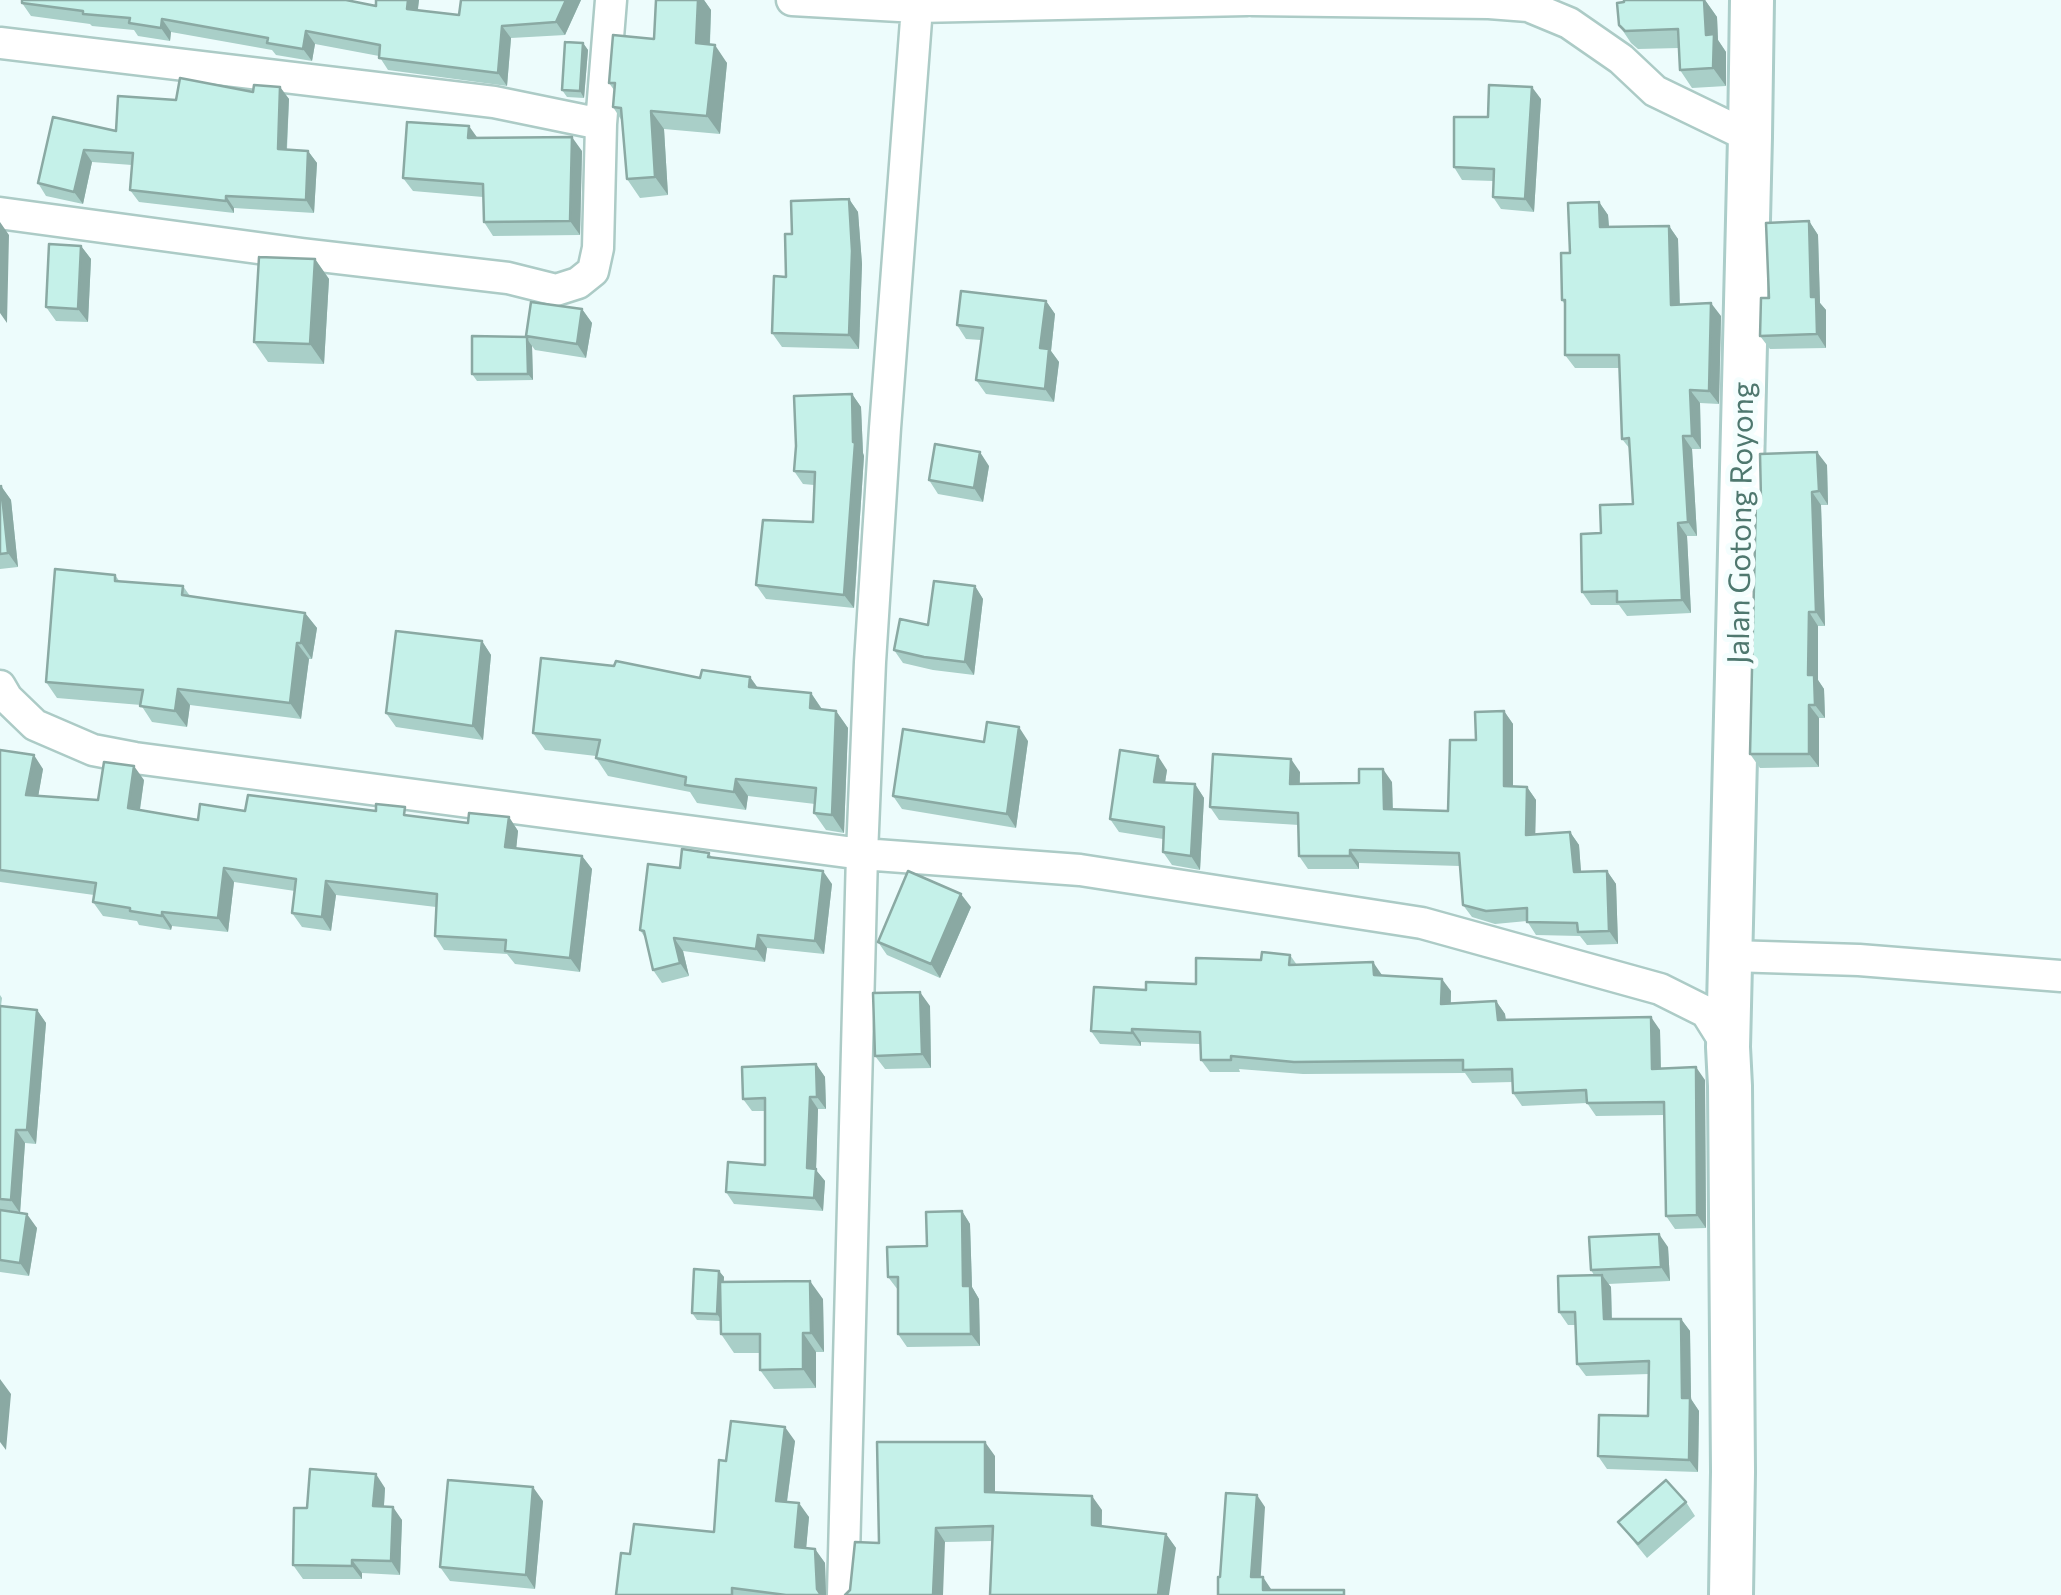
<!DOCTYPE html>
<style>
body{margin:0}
canvas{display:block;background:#edfcfc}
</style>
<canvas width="2061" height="1595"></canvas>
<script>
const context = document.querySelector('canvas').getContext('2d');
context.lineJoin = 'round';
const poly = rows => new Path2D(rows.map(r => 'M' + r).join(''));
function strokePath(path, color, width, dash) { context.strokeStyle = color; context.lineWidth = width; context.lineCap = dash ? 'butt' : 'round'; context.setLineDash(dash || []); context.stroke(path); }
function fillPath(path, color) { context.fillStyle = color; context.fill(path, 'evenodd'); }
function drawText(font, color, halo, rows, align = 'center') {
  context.font = font + ' Commissioner,sans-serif'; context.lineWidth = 10; context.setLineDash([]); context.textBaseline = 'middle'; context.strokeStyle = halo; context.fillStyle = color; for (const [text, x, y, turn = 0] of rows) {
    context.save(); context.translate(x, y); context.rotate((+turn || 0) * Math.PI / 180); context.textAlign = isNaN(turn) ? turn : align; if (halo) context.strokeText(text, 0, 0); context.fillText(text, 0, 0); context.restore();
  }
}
const street = poly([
 [792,0,917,7,1247,0],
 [1252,0,1489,3,1528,6,1569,23,1621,59,1655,91,1750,137],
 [0,43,494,102,601,124],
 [0,213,302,254,508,278,556,290,578,283,593,271,598,248,601,124,611,0],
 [0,686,7,698,35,725,93,750,135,758,862,854,1080,870,1422,923,1660,989,1706,1012,1728,1047],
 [1731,956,1859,960,2061,976],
 [843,1595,862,854,870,662,885,428,917,7]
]);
const secondary = poly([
 [1731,1595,1733,1472,1730,1086,1728,1047,1750,137,1752,0]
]);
strokePath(street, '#accbc6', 35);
strokePath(secondary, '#abcdc9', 48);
strokePath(street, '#fff', 30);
strokePath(secondary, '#fff', 42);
fillPath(poly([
 [376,0,419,0,418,10,459,15,461,0,581,0,565,35,511,38,507,86,388,70,379,56,315,44,312,61,276,55,272,50,171,32,170,41,138,36,134,30,92,26,90,24,31,16,22,3,376,6],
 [656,0,704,0,711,10,710,45,727,63,720,134,664,129,668,195,640,198,627,179,622,121,613,107,614,90,609,83,654,39],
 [1705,0,1717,17,1718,40,1726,52,1726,86,1692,88,1680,70,1679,48,1638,49,1631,43,1619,25],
 [583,43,588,50,584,98,567,97,562,90],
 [280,87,289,99,287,150,308,151,317,163,314,213,234,208,234,213,139,202,130,190,132,165,92,162,83,204,46,196,38,183,53,117,116,131,176,100,253,92],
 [1541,99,1534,212,1501,209,1493,197,1494,181,1462,180,1454,167,1488,117],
 [477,138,582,151,580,235,493,236,484,222,483,197,413,191,403,178],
 [849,199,858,212,862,264,859,349,782,347,772,333,786,277,792,234],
 [1599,202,1608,215,1609,227,1669,226,1678,239,1680,304,1721,316,1719,404,1700,403,1701,449,1692,449,1697,536,1687,536,1691,613,1627,616,1619,605,1591,605,1582,592,1601,533,1633,504,1630,449,1622,439,1620,368,1575,368,1565,355,1565,305,1562,300,1570,253],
 [1809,221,1818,235,1820,303,1826,310,1826,348,1770,349,1760,336,1769,298],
 [81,246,91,259,88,322,56,321,46,307],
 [315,259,329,279,324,364,268,362,254,342],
 [1046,301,1055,314,1051,351,1059,362,1054,402,986,394,976,380,981,340,966,339,957,325],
 [582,309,592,323,586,358,535,350,532,346,533,380,477,381,472,374,526,337],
 [852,394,861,407,863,453,864,456,854,608,766,599,756,585,813,522,814,485,803,484,794,471],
 [1827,465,1828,505,1821,505,1825,626,1818,626,1818,680,1824,689,1825,718,1819,718,1819,767,1760,768,1750,754,1761,499],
 [989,466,983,502,938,494,929,480],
 [1,486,11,500,18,567,0,569,0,487],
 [115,575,120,582,183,586,190,596,305,613,317,628,312,659,309,659,301,719,190,705,187,727,152,722,141,705,57,698,46,682],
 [975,586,983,599,974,675,933,670,903,663,894,650],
 [482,641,491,655,483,740,396,727,386,713],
 [614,666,700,678,750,677,758,688,811,693,822,709,836,711,848,728,844,833,826,830,814,813,815,804,748,796,746,810,697,803,690,792,608,776,596,758,596,756,545,750,533,733],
 [1504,711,1513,724,1513,786,1527,787,1536,800,1535,834,1570,832,1579,845,1581,872,1607,871,1616,884,1618,944,1587,945,1580,936,1536,935,1527,921,1495,924,1472,917,1463,905,1460,866,1359,863,1359,869,1308,869,1299,856,1299,825,1219,820,1210,807,1300,772,1300,784,1392,782,1393,809,1448,811,1476,740],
 [1028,741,1016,828,902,809,893,796,984,742],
 [0,750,43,769,38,796,98,800,144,780,140,810,198,820,245,811,411,816,468,823,509,817,518,831,516,848,582,856,592,869,580,972,515,964,507,954,444,950,435,936,436,907,336,895,331,931,302,927,292,913,295,891,234,882,228,932,172,926,171,930,139,925,137,921,103,916,93,902,94,895,0,882],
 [1167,770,1165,783,1195,784,1204,798,1200,870,1172,865,1163,852,1163,839,1119,832,1110,819],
 [709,853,712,858,832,884,824,954,767,948,765,962,683,951,689,976,662,983,653,970,646,939,640,930,680,868],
 [971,907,940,978,887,955,878,942],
 [1290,955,1297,965,1382,976,1451,991,1451,1004,1496,1001,1505,1014,1506,1020,1660,1030,1661,1068,1705,1080,1706,1228,1675,1229,1666,1216,1664,1115,1596,1116,1587,1103,1522,1106,1513,1093,1513,1082,1472,1083,1465,1073,1303,1074,1239,1069,1240,1072,1210,1072,1201,1060,1200,1044,1141,1042,1141,1046,1100,1044,1091,1031,1146,990,1196,984,1261,960],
 [0,995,2,998,1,1006,37,1010,46,1023,36,1144,25,1143,20,1213,37,1228,29,1276,0,1272],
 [930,1006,931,1068,885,1069,875,1056],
 [816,1064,825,1077,826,1109,818,1109,816,1170,825,1181,823,1211,734,1204,726,1192,765,1165,765,1111,752,1111,743,1099],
 [962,1211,970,1224,972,1287,979,1299,980,1346,907,1347,898,1334,898,1290,888,1277,927,1246],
 [1668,1247,1670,1281,1608,1284,1611,1287,1612,1319,1681,1319,1690,1331,1691,1399,1699,1411,1698,1472,1607,1469,1598,1456,1648,1416,1649,1374,1586,1376,1577,1364,1575,1325,1568,1325,1559,1312,1594,1275,1591,1270],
 [719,1271,724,1277,723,1282,823,1299,824,1352,816,1352,816,1388,774,1389,760,1370,760,1353,734,1353,721,1334,720,1321,697,1320,692,1313],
 [795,1441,787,1502,809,1517,806,1548,815,1549,825,1563,826,1595,616,1595,630,1554,714,1532,726,1461],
 [995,1456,995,1492,1102,1510,1102,1526,1166,1534,1176,1548,992,1541,945,1542,850,1590,879,1543],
 [385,1488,384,1506,402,1520,400,1575,362,1573,362,1579,303,1579,293,1565,307,1508],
 [543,1501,535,1589,450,1581,440,1567],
 [1686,1502,1695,1516,1647,1558,1618,1522]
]), '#a9cfc8');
fillPath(poly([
 [408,0,419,0,416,22,407,9],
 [566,0,581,0,565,35,556,22],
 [698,0,704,0,711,10,709,62,696,43],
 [1705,0,1717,17,1718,40,1726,52,1726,86,1713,68,1706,35],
 [162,19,171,32,170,41,161,28],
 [502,26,511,38,507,86,498,73],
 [306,31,315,44,312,61,303,49],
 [583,43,588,50,584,98,580,91],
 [715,45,727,63,720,134,707,116],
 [280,87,289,99,286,161,278,149],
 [1532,87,1541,99,1534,212,1525,199],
 [651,111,664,129,668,195,655,177],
 [469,126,479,140,468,138],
 [572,137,582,151,580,235,570,221],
 [84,150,92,162,83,204,74,192],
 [308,151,317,163,314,213,306,200],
 [226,196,234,208,234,213,226,201],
 [849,199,858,212,862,264,859,349,849,335],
 [1599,202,1608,215,1610,240,1600,227],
 [1809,221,1818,235,1820,303,1826,310,1826,348,1817,334,1811,297],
 [0,222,9,235,7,323,0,313],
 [1669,226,1678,239,1680,318,1671,305],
 [81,246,91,259,88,322,78,309],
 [315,259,329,279,324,364,310,344],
 [1046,301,1055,314,1051,351,1059,362,1054,402,1045,389,1040,348],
 [1711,303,1721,316,1719,404,1709,391],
 [582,309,592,323,586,358,577,344],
 [527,339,532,346,533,380,528,374],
 [1690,390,1700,403,1701,449,1692,436],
 [852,394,861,407,863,453,864,456,854,608,844,595,853,442],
 [1683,436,1692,449,1697,536,1688,522],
 [980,452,989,466,983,502,974,488],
 [1817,452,1827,465,1828,505,1819,491],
 [1,486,11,500,18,567,8,553],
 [1812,492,1821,505,1825,626,1816,612],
 [1678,523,1687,536,1691,613,1682,600],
 [975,586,983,599,974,675,965,662],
 [1809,612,1818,626,1818,680,1824,689,1825,718,1815,705,1808,675],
 [305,613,317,628,312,659,301,643],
 [482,641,491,655,483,740,473,726],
 [297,643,309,659,301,719,290,703],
 [750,677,762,694,749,687],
 [178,689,190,705,187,727,175,711],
 [811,693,823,711,810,708],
 [1809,705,1819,718,1819,767,1809,754],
 [836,711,848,728,844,833,832,815],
 [1504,711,1513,724,1513,799,1504,786],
 [1019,727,1028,741,1016,828,1007,814],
 [34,755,43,769,36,809,26,795],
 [1158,756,1167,770,1163,795,1154,782],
 [1291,759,1300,772,1299,797,1290,784],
 [134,766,144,780,138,822,128,808],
 [1383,769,1392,782,1393,822,1384,809],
 [736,779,748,796,746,810,734,792],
 [1195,784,1204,798,1200,870,1191,856],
 [1527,787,1536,800,1535,848,1526,835],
 [509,817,518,831,515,861,505,847],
 [1570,832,1579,845,1582,885,1574,872],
 [1350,850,1359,863,1359,869,1350,856],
 [582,856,592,869,580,972,570,958],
 [224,868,234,882,228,932,218,918],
 [823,871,832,884,824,954,815,941],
 [1607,871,1616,884,1618,944,1609,931],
 [326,881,336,895,331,931,322,917],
 [961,894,971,907,940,978,931,964],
 [162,912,172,926,171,930,162,916],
 [758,935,767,948,765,962,756,949],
 [674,938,683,951,689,976,680,963],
 [1373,962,1382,975,1374,975],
 [1442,979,1451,991,1450,1017,1441,1004],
 [920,992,930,1006,931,1068,922,1054],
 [1496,1001,1505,1014,1507,1033,1498,1020],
 [37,1010,46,1023,36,1144,27,1130],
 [1651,1017,1660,1030,1661,1081,1652,1069],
 [1132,1029,1141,1042,1141,1046,1132,1033],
 [816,1064,825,1077,826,1109,817,1097],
 [1696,1067,1705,1080,1706,1228,1697,1215],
 [810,1097,818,1109,816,1170,825,1181,823,1211,814,1198,807,1168],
 [16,1130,25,1143,20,1213,11,1200],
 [962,1211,970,1224,972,1287,979,1299,980,1346,971,1334,963,1286],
 [27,1214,37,1228,29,1276,20,1263],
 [1659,1234,1668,1247,1670,1281,1661,1267],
 [719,1271,724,1277,722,1321,717,1314],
 [1602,1275,1611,1287,1612,1332,1604,1319],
 [810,1281,823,1299,824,1352,811,1333],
 [1681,1319,1690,1331,1691,1399,1699,1411,1698,1472,1689,1460,1682,1398],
 [803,1333,816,1352,816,1388,803,1369],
 [0,1379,11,1394,6,1450,0,1442],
 [785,1427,795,1441,785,1515,776,1501],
 [985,1442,995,1456,995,1506,985,1492],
 [376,1474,385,1488,383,1520,373,1506],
 [533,1487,543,1501,535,1589,526,1575],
 [1257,1495,1265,1507,1260,1589,1251,1577],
 [1092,1496,1102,1510,1101,1539,1092,1525],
 [799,1503,809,1517,805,1561,795,1547],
 [393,1507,402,1520,400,1575,391,1561],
 [936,1528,945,1542,943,1595,933,1595],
 [1166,1534,1176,1548,1169,1595,1158,1595],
 [815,1549,825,1563,826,1595,821,1595,817,1589],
 [352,1560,362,1573,362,1579,352,1566],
 [1263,1577,1271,1589,1271,1595,1263,1590]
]), '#8aa9a3');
const building = poly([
 [22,0,346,0,376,6,376,0,408,0,407,9,459,15,461,0,566,0,556,22,502,26,498,73,379,58,380,45,306,31,303,49,267,43,268,38,162,19,161,28,129,23,130,18,83,14,83,11,22,3,22,0],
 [656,0,698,0,696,43,715,45,707,116,651,111,655,177,627,179,621,108,613,107,615,83,609,83,613,35,654,39,656,0],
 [1624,0,1704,0,1706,35,1714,34,1713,68,1680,70,1678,29,1625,31,1619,25,1617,3,1624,2,1624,0],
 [565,42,583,43,580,91,562,90,565,42],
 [180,78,253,92,254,85,280,87,278,149,308,151,306,200,226,196,226,201,130,190,133,153,84,150,74,192,38,183,53,117,116,131,118,96,176,100,180,78],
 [1489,85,1532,87,1525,199,1493,197,1494,169,1454,167,1454,117,1488,117,1489,85],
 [407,122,469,126,468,138,572,137,570,221,484,222,483,184,403,178,407,122],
 [849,199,852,251,849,335,772,333,774,276,786,277,785,234,792,234,791,201,849,199],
 [1599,202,1600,227,1669,226,1671,305,1711,303,1709,391,1690,390,1692,436,1683,436,1688,522,1678,523,1682,600,1617,602,1617,591,1582,592,1581,534,1601,533,1600,505,1633,504,1629,438,1622,439,1619,355,1565,355,1565,300,1562,300,1561,253,1570,253,1568,203,1599,202],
 [1809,221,1811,297,1816,297,1817,334,1760,336,1761,298,1769,298,1766,223,1809,221],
 [49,244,81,246,78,309,46,307,49,244],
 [259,257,315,259,310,344,254,342,259,257],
 [961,291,1046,301,1040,348,1049,349,1045,389,976,380,983,328,957,325,961,291],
 [531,302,582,309,577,344,526,336,531,302],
 [472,336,527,337,528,374,472,374,472,336],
 [852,394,853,442,855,443,844,595,756,585,763,520,813,522,815,472,794,471,796,446,794,396,852,394],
 [935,444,980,452,974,488,929,480,935,444],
 [1817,452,1819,491,1812,492,1816,612,1809,612,1808,675,1814,675,1815,705,1809,705,1809,754,1750,754,1756,500,1761,499,1760,454,1817,452],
 [1,486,8,553,0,554,0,487,1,486],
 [55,569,115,575,115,581,183,586,182,595,305,613,301,643,297,643,290,703,178,689,175,711,140,706,143,690,46,682,55,569],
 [934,581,975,586,965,662,924,657,894,650,900,619,928,625,934,581],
 [396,631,482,641,473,726,386,713,396,631],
 [541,658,614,666,616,661,700,678,702,670,750,677,749,687,811,693,810,708,836,711,832,815,814,813,816,788,736,779,734,792,685,785,686,777,596,758,600,740,533,733,541,658],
 [1504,711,1504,786,1527,787,1526,835,1570,832,1574,872,1607,871,1609,931,1578,932,1577,923,1527,922,1527,908,1486,911,1463,905,1459,853,1350,850,1350,856,1299,856,1298,813,1210,807,1213,754,1291,759,1290,784,1359,783,1359,769,1383,769,1384,809,1448,811,1450,740,1476,740,1475,712,1504,711],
 [987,722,1019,727,1007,814,893,796,903,729,984,742,987,722],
 [0,750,34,755,26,795,98,800,104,762,134,766,128,808,198,820,200,804,245,811,248,795,376,811,376,804,405,807,404,815,468,823,469,813,509,817,505,847,582,856,570,958,505,951,506,940,435,936,437,894,326,881,322,917,292,913,296,879,224,868,218,918,162,912,162,916,130,911,130,908,93,902,96,883,0,870,0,750],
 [1120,750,1158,756,1154,782,1195,784,1191,856,1163,852,1164,827,1110,819,1120,750],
 [682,849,709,853,708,857,823,871,815,941,758,935,756,949,674,938,680,963,653,970,644,931,640,930,648,864,680,868,682,849],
 [908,871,961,894,931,964,878,942,908,871],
 [1262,952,1290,955,1289,965,1373,962,1374,975,1442,979,1441,1004,1496,1001,1498,1020,1651,1017,1652,1069,1696,1067,1697,1215,1666,1216,1664,1102,1587,1103,1586,1090,1513,1093,1512,1069,1463,1070,1463,1060,1294,1062,1231,1056,1231,1060,1201,1060,1200,1032,1132,1029,1132,1033,1091,1031,1094,987,1146,990,1146,982,1196,984,1196,958,1261,960,1262,952],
 [920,992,922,1054,875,1056,873,993,920,992],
 [0,1006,37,1010,27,1130,16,1130,11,1200,0,1199,0,1006],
 [816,1064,817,1097,810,1097,807,1168,816,1169,814,1198,726,1192,728,1162,765,1165,765,1098,743,1099,742,1067,816,1064],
 [0,1210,27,1214,20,1263,0,1260,0,1210],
 [962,1211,963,1286,970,1286,971,1334,898,1334,898,1277,888,1277,887,1247,927,1246,926,1212,962,1211],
 [1659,1234,1661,1267,1591,1270,1589,1237,1659,1234],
 [694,1269,719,1271,717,1314,692,1313,694,1269],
 [1602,1275,1604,1319,1681,1319,1682,1398,1690,1398,1689,1460,1598,1456,1599,1415,1648,1416,1649,1361,1577,1364,1575,1312,1559,1312,1558,1276,1602,1275],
 [810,1281,811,1333,803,1333,803,1369,760,1370,760,1334,721,1334,720,1282,810,1281],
 [731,1421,785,1427,776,1501,799,1503,795,1547,815,1549,817,1589,821,1595,786,1595,732,1588,732,1595,616,1595,621,1553,630,1554,634,1524,714,1532,719,1460,726,1461,731,1421],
 [877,1442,985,1442,985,1492,1092,1496,1092,1525,1166,1534,1158,1595,990,1595,993,1526,936,1528,933,1595,845,1595,850,1590,855,1542,879,1543,877,1442],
 [310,1469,376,1474,373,1506,393,1507,391,1561,352,1560,352,1566,293,1565,294,1508,307,1508,310,1469],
 [448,1480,533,1487,526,1575,440,1567,448,1480],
 [1666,1480,1686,1502,1638,1544,1618,1522,1666,1480],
 [1226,1493,1257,1495,1251,1577,1263,1577,1263,1590,1344,1590,1344,1595,1218,1595,1218,1577,1220,1577,1226,1493]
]);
fillPath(building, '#c5f1e9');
strokePath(building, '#8aa9a3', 2.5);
drawText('30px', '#4f786f', '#f4fefe', [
 ["Jalan Gotong Royong",1741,523,-89]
]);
</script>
